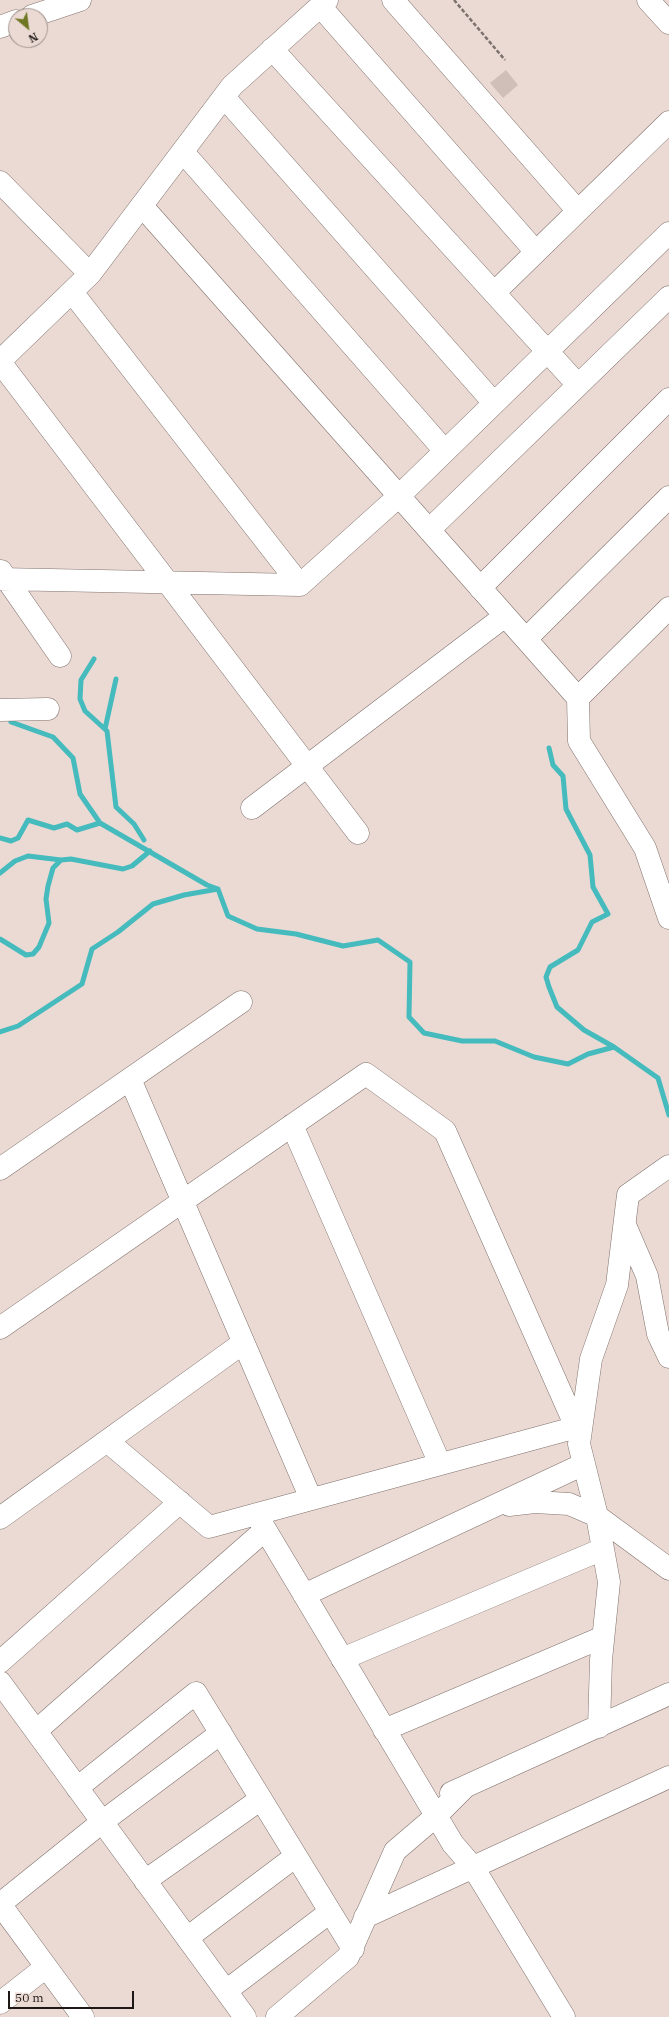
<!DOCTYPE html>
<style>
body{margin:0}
#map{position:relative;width:669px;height:2017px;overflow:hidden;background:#ebdad4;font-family:"IBM Plex Serif",serif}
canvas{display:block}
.north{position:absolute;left:8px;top:8px;width:40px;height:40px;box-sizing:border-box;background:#ebdad4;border:1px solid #998c88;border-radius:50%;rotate:151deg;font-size:11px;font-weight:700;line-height:16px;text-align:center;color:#1d1715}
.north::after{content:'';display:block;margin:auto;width:14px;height:18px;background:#6e7721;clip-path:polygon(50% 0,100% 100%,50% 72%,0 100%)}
.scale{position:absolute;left:8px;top:1991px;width:126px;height:18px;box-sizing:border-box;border:2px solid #1d1715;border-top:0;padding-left:5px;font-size:12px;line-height:14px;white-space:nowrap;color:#1d1715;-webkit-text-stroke:3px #ebdad4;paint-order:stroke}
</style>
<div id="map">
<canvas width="669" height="2017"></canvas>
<div class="north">N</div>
<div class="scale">50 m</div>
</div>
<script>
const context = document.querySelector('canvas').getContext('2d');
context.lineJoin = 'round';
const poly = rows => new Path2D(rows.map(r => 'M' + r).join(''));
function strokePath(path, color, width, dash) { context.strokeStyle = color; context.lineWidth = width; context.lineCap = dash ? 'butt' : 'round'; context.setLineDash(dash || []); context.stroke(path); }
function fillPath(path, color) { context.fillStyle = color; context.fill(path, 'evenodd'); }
strokePath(poly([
 [94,659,81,680,80,699,85,711,107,731,116,807,134,824,144,840],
 [11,722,53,737,73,758,80,794,100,823],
 [105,729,116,679],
 [549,748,553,765,563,776,566,809,590,855,593,887,608,914,592,922,578,950,550,967,546,977,549,987,557,1007,584,1030,614,1047,658,1078,669,1115],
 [0,838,11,841,18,838,28,820,54,828,67,824,77,830,100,823,207,885,218,889,228,916,257,929,296,934,343,946,378,940,410,962,409,1017,424,1033,462,1041,495,1041,534,1057,568,1064,588,1054,614,1047],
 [0,873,15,861,28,856,61,860],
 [0,939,26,955,33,954,39,947,49,923,46,899,48,886,53,868,61,860,71,859,123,869,132,866,150,851],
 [0,1032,18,1026,82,984,92,949,118,932,153,904,184,895,218,889]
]), '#45bbbd', 5);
fillPath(poly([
 [506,70,518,85,503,98,490,83]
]), '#d0bfb9');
const minor = poly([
 [393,0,578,211],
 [648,0,669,23],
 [320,6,536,252],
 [32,16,80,0],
 [0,27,16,21],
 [272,49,578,385],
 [224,97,494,403],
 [183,152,445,451],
 [0,182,90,274],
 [142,206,578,698,579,741,645,848,669,918],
 [72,292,300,585],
 [494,293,669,122],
 [0,361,90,274,232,86,327,0],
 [0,362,358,833],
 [429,530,669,297],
 [1,571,60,656],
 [0,579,300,585,399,496,669,233],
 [480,588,669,399],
 [526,639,669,497],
 [578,698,669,608],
 [0,710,48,709],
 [252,808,505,616],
 [130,1079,311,1499],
 [292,1125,440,1464],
 [0,1169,241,1002],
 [625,1225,647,1276,658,1334,669,1357],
 [0,1328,366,1074,445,1131,576,1427],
 [107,1441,209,1527,581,1426],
 [509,1505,535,1502,569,1504,597,1516,669,1569],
 [256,1514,453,1844,473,1867,564,2017],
 [0,1518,243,1343],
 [304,1595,584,1464],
 [342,1659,603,1549],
 [0,1662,180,1502],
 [0,1682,245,2017],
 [599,1727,601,1660,609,1582,597,1516,579,1444,591,1359,617,1285,628,1195,669,1166],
 [384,1730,603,1637],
 [36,1731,265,1530],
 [77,1788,196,1693,353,1949],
 [451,1793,669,1694],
 [145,1881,261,1799],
 [0,1904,102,1822,221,1733],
 [0,1904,83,2017],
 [365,1917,669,1777],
 [187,1938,296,1856],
 [226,1991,330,1912],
 [0,2003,46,1967],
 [277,2017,348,1957,395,1851,436,1816,465,1787]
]);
strokePath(minor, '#81726d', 23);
strokePath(poly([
 [454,0,505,60]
]), '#7d726e', 2.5, [4, 2]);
strokePath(minor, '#fff', 22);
</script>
